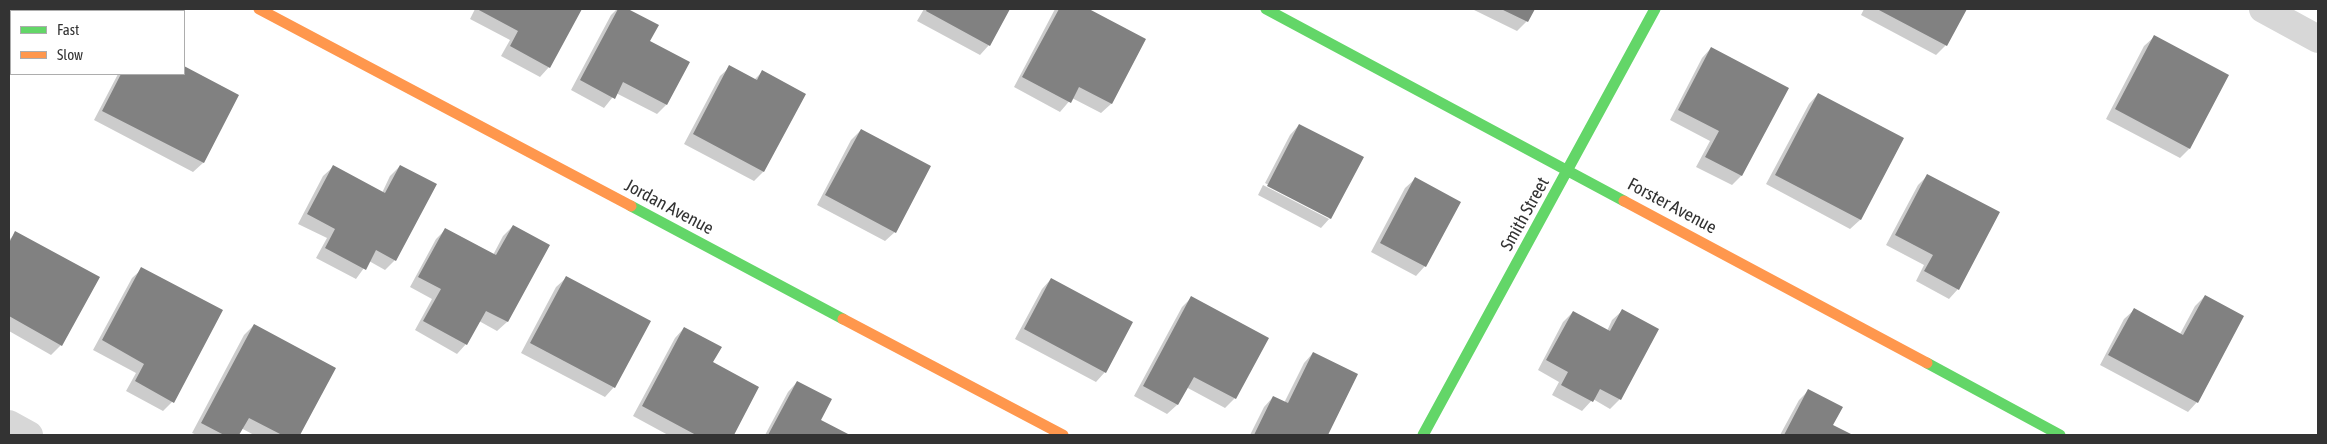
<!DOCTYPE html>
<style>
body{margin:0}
#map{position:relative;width:2327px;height:444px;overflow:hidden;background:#fff;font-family:"Asap Condensed",sans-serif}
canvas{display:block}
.frame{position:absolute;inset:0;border:10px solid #333;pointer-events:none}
.legend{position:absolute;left:10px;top:10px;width:175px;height:65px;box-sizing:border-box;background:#fff;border:1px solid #adadad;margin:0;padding:6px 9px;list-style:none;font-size:15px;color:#333}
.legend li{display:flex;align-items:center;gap:10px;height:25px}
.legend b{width:25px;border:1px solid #adadad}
</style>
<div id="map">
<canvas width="2327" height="444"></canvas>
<div class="frame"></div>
<ul class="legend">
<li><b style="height:6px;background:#63d668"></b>Fast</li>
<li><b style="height:6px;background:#ff974d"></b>Slow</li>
</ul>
</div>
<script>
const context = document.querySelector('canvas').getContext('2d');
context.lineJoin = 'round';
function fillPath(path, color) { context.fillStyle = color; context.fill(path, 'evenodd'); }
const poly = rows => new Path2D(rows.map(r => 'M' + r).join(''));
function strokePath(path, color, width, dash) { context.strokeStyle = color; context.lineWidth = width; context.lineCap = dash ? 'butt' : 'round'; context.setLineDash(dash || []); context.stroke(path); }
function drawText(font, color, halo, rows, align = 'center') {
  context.font = font + ' "Asap Condensed",sans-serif'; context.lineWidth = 5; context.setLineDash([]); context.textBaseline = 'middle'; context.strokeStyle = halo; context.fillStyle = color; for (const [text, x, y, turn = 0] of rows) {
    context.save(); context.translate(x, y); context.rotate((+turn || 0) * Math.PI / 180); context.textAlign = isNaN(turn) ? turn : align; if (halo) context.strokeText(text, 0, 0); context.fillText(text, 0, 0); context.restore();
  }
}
fillPath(poly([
 [475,9,580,9,549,67,540,77,501,56,510,40,470,19],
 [617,9,626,9,657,25,648,41,666,105,657,114,616,93,604,108,571,90,611,15],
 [924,9,1008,9,989,45,980,55,917,21],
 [1055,9,1086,9,1145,40,1111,104,1101,113,1072,98,1060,112,1014,87],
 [1472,9,1533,9,1527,21,1517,31],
 [1864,9,1965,9,1946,45,1936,55,1861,15],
 [2154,37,2189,149,2180,158,2106,119,2144,46],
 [1711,48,1787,89,1741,176,1732,185,1696,167,1710,141,1670,120,1702,58],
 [184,67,237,95,203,163,193,172,94,120,118,74,184,74],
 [730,67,754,80,762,72,804,94,763,172,754,181,684,144,720,76],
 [1818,94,1903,139,1860,220,1850,229,1766,184,1809,104],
 [1299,125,1330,218,1321,228,1258,195,1263,185,1329,219,1329,216,1265,183,1290,135],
 [861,130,895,232,885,241,817,205,851,140],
 [400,166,395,260,385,270,369,261,356,279,316,258,327,238,298,224,323,176,333,167,382,193,390,176],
 [1928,175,1958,289,1949,299,1916,281,1924,265,1886,245,1918,185],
 [1415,179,1425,266,1416,276,1371,252,1405,188],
 [513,226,548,246,507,322,497,331,479,321,466,344,457,354,415,330,432,299,410,287,436,239,446,229,493,255,503,236],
 [16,233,61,345,51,355,9,331,9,240],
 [142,269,172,402,163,411,126,391,136,373,93,350,132,278],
 [566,278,614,387,605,397,521,353,556,287],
 [1051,279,1105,372,1096,382,1015,339,1042,289],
 [2205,296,2197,402,2188,412,2100,365,2124,319,2134,310,2180,334,2195,306],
 [1192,297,1235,398,1225,408,1186,387,1177,405,1167,414,1134,396,1182,307],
 [1622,311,1620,399,1610,409,1593,399,1582,411,1552,395,1559,382,1538,370,1563,322,1573,312,1607,331,1612,320],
 [254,325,335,368,299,435,254,435,241,428,238,435,197,435,192,433,244,335],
 [684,328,712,363,758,387,732,435,668,435,633,416,675,338],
 [1313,353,1357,375,1327,435,1250,435,1264,407,1273,397,1284,403,1304,363],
 [797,382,819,420,848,435,765,435,788,392],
 [1808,391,1832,425,1850,435,1780,435,1799,400]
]), '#0003');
fillPath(poly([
 [477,9,582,9,550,68,510,46,518,31],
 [618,9,628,9,659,25,650,41,690,62,667,105,623,82,615,99,580,80],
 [927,9,1010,9,990,46,926,11],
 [1059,9,1089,9,1146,39,1112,104,1079,87,1071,103,1022,77],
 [1501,9,1535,9,1528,22],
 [1877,9,1967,9,1947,46],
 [2154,35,2229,75,2190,149,2115,109],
 [1711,47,1789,88,1742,176,1705,157,1719,131,1678,110],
 [729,65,757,80,762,70,806,94,764,172,693,134],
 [184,66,239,95,204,163,102,111,121,74,184,74],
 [1818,93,1904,138,1861,220,1775,175],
 [1299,124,1364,157,1331,219,1267,186],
 [861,129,931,166,896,233,825,195],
 [333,165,385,193,400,165,437,184,396,261,376,250,366,270,325,248,335,229,307,214],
 [1927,174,2000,212,1959,290,1924,271,1933,255,1895,235],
 [1415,177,1461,202,1426,267,1380,243],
 [513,225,550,245,508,322,486,311,467,345,423,321,441,289,418,277,445,228,496,255],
 [15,231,100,277,62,346,9,316,9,243],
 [141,267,223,310,174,403,135,381,144,364,102,340],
 [566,276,651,321,615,388,530,343],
 [1051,278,1133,322,1106,373,1024,329],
 [2205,295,2244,316,2198,403,2108,355,2134,308,2183,335],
 [1191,296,1269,338,1236,399,1194,377,1178,405,1143,386],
 [1622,309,1659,329,1621,400,1600,389,1593,402,1561,385,1568,372,1546,360,1573,311,1610,331],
 [254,324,336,368,300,435,282,435,249,418,239,435,224,435,201,423],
 [684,327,722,347,713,362,759,387,734,435,696,435,642,406],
 [1313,352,1358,374,1328,435,1254,435,1273,396,1288,403],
 [797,381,832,399,821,420,850,435,768,435],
 [1808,389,1843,407,1833,425,1853,435,1784,435]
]), '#818181');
strokePath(poly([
 [2263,9,2318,39],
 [9,424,29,435]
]), '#d7d7d7', 28);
strokePath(poly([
 [1266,9,1624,201],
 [631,206,843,319],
 [1927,363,2060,435],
 [1423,435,1655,9]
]), '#63d668', 11);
strokePath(poly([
 [259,9,631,206],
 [1624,201,1927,363],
 [843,319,1063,435]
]), '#ff974d', 11);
drawText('18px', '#333', '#fff', [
 ["Forster Avenue",1672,206,28],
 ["Jordan Avenue",669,207,28],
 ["Smith Street",1525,214,-61]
]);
</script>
